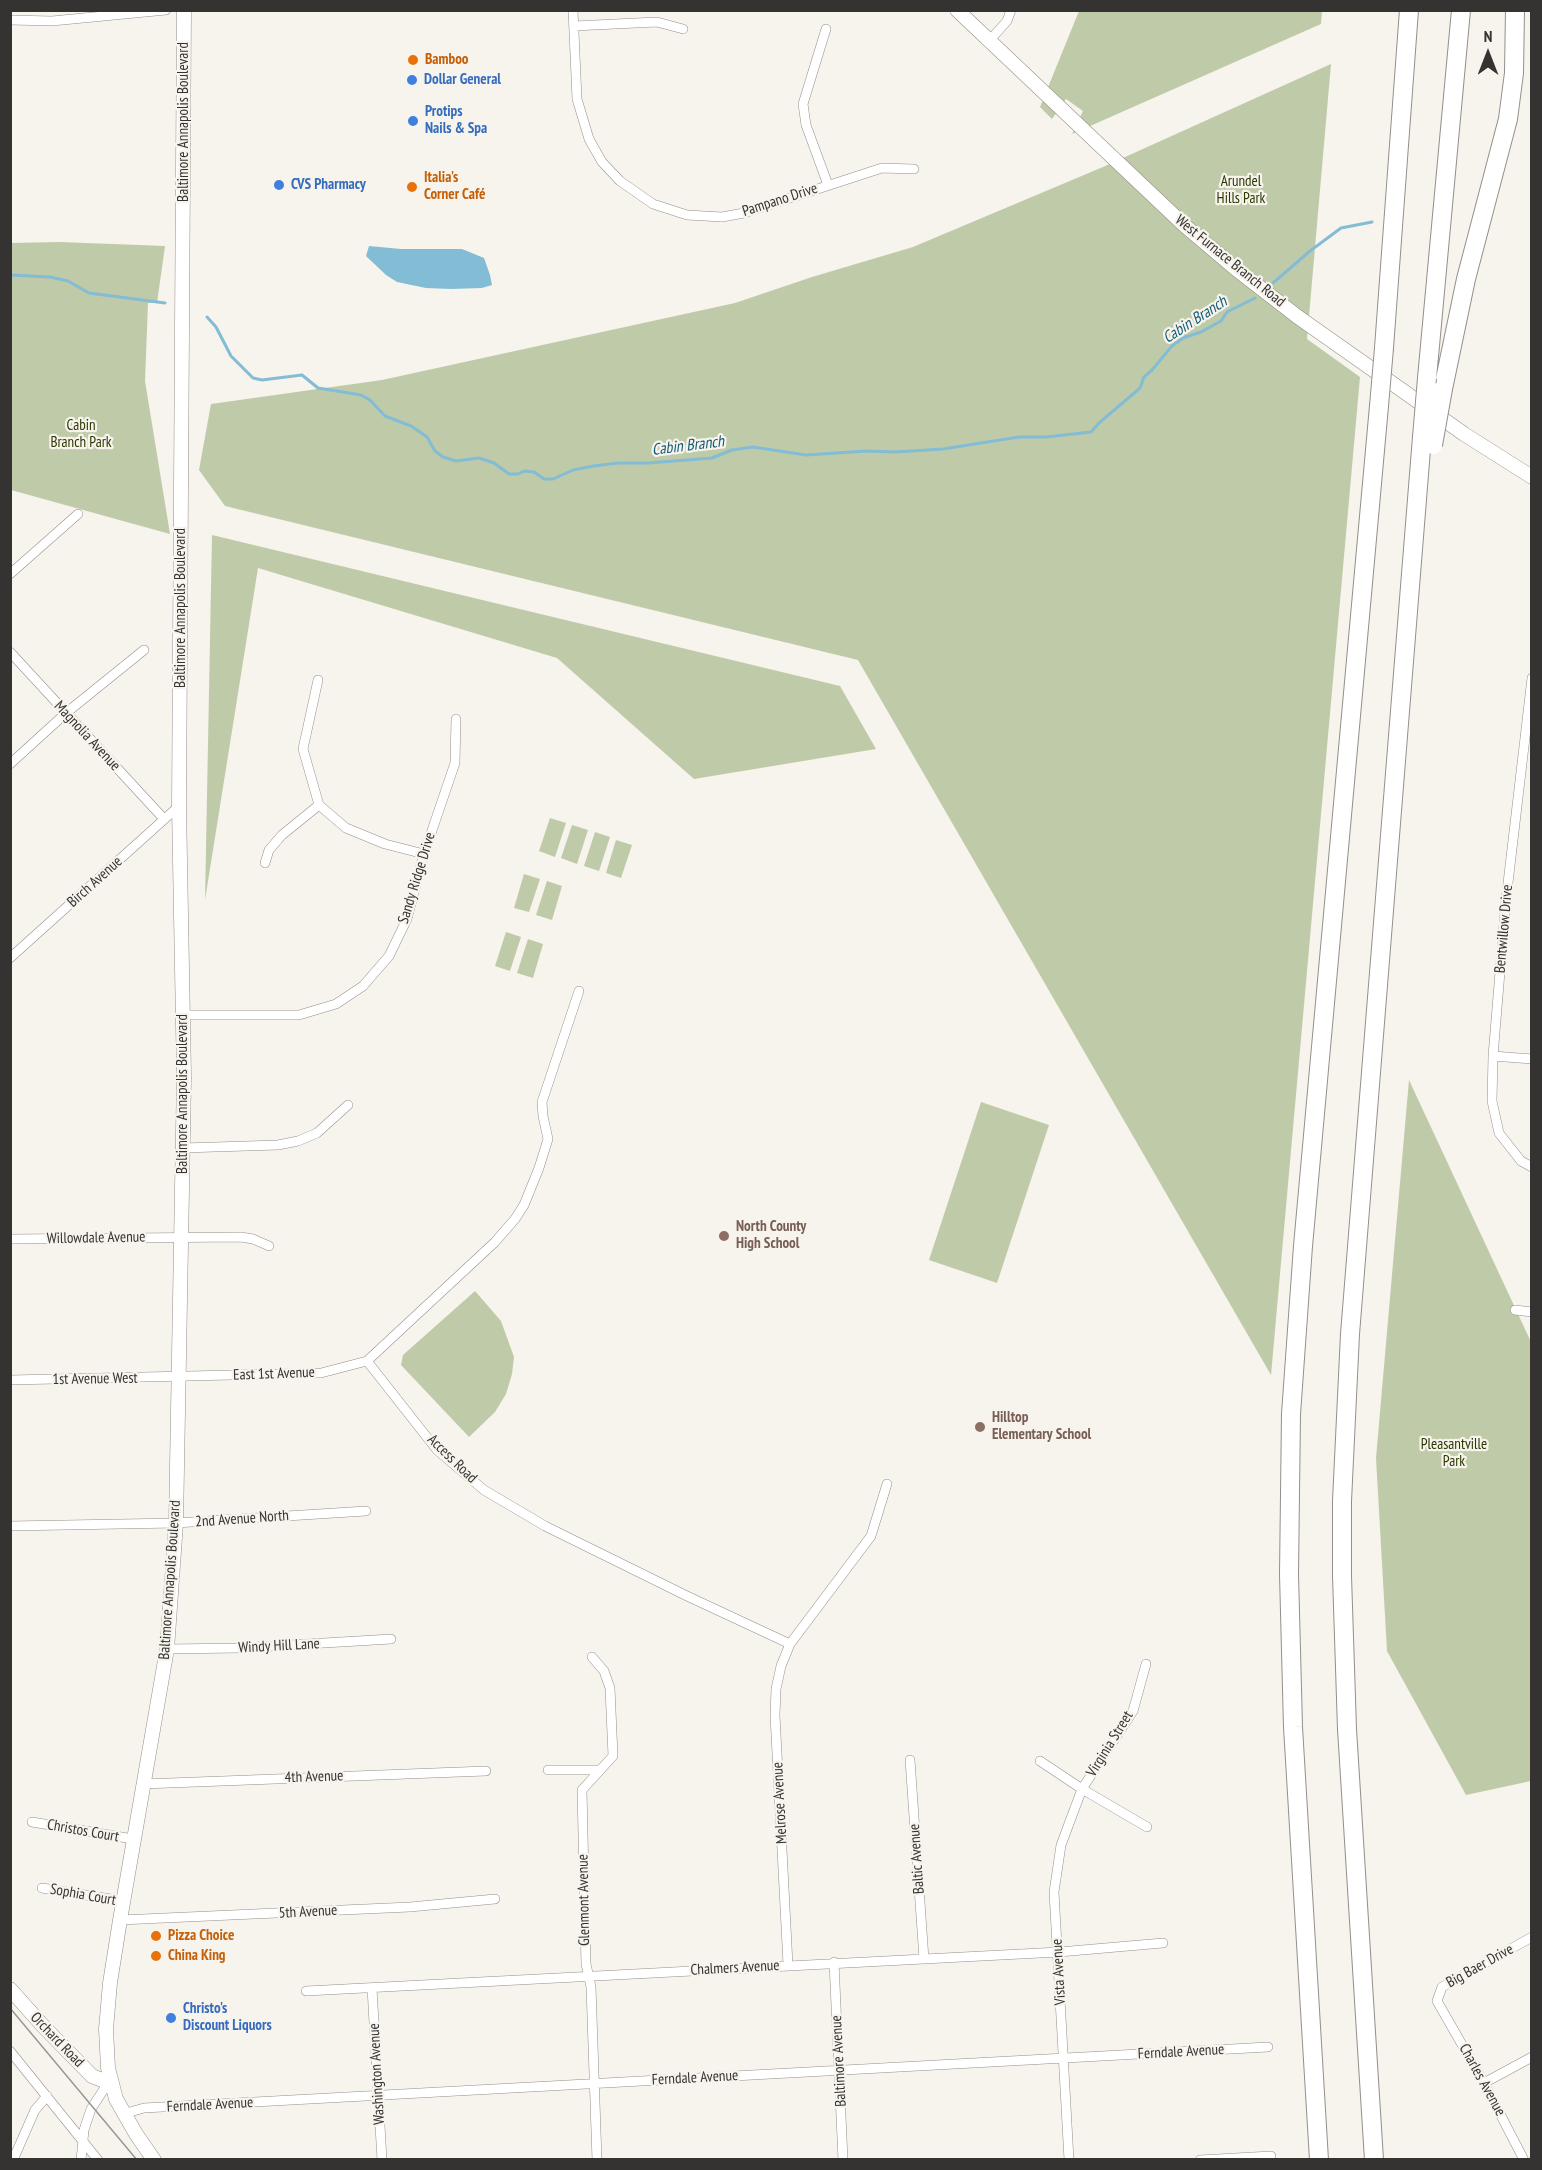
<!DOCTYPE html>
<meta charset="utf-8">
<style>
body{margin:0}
#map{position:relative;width:1542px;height:2170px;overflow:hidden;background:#f7f3ed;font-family:"PT Sans Narrow",sans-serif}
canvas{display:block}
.frame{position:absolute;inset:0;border:12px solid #353331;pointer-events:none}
.north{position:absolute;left:1458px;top:24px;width:60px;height:60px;-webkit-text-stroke:4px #f7f3ed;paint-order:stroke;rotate:0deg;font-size:16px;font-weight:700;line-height:24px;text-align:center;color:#353331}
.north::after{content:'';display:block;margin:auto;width:21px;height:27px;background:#353331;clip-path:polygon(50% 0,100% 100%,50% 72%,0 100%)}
</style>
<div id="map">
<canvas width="1542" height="2170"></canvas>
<div class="frame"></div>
<div class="north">N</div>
</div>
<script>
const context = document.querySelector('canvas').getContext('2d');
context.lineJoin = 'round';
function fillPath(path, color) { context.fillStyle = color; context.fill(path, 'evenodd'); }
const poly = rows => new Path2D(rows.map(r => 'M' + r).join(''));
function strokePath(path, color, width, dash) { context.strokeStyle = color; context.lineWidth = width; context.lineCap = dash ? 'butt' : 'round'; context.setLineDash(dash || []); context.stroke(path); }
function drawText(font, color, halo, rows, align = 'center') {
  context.font = font + ' "PT Sans Narrow",sans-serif'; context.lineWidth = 4.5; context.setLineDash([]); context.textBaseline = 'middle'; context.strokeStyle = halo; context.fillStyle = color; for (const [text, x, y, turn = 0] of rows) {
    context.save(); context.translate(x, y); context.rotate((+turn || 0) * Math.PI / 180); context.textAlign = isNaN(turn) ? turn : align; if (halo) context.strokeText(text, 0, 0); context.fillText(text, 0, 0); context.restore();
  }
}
fillPath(poly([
 [1079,11,1322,11,1321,24,1072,134,1083,111,1066,99,1052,119,1040,107],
 [1331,64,1307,339,1360,377,1271,1375,858,660,225,506,199,470,211,404,382,380,735,303,812,277,913,247,1103,167],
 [59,242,165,246,157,303,148,303,145,381,170,534,11,490,11,243],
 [212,535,840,686,876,749,694,779,557,658,258,568,205,900],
 [550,818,566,823,555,857,539,851],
 [572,825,588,830,577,864,561,858],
 [595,832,610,837,599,871,584,866],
 [616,840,632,845,621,878,606,873],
 [524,874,540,879,529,912,514,908],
 [547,881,562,886,552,920,536,915],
 [506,932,521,937,510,971,495,966],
 [528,939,543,944,533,978,517,973],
 [1409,1080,1531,1342,1531,1781,1466,1795,1387,1651,1376,1458],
 [981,1102,1049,1125,997,1283,929,1260],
 [475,1291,501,1321,514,1357,512,1374,506,1394,495,1412,469,1437,401,1365,403,1355]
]), '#bfcba8');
fillPath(poly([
 [369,246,401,249,462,249,484,258,490,275,492,285,482,288,451,289,426,288,397,282,386,275,366,256]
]), '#83bcd5');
strokePath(poly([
 [10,275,50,277,68,281,89,293,165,303],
 [1273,283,1310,251,1341,228,1372,222],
 [207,317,216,327,231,356,253,378,262,380,302,375,318,388,361,395,370,400,385,416,411,426,427,437,435,451,443,457,456,461,479,458,494,463,509,474,518,474,524,471,534,472,544,479,553,479,573,470,593,466,619,463,648,463,712,458,732,450,753,447,806,455,867,451,895,452,943,449,1019,437,1046,437,1091,432,1099,423,1140,388,1144,377,1152,370,1172,346,1183,338,1201,332,1221,321,1227,312,1255,298]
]), '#83bcd5', 3);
const street = poly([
 [573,10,577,99,589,139,602,162,620,181,653,204,687,215,722,217,744,213,882,168,914,169],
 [10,20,52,21,166,10],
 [574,26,657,22,683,29],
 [826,29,803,104,806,125,828,185],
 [990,40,1007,21,1011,10],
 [10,574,78,514],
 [10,652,164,819],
 [1532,678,1506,900,1493,1056,1492,1101,1499,1133,1521,1161,1532,1167],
 [318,680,303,749,319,805,346,828,385,844,424,854],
 [10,764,66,713,144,650],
 [265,863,269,850,282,835,319,805],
 [10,958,179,806],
 [579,991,542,1102,543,1116,548,1139,539,1168,524,1205,515,1219,495,1242,367,1361,437,1450,484,1490,545,1526,687,1596,790,1644,871,1536,887,1484],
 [184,1015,299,1015,336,1004,363,986,389,956,407,919,424,854,455,763,456,719],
 [1493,1056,1532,1059],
 [183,1148,278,1145,298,1141,317,1133,348,1105],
 [10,1239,241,1237,253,1239,269,1246],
 [1515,1310,1532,1312],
 [10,1380,321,1373,367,1361],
 [10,1526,176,1523,366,1511],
 [167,1649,240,1648,391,1639],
 [592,1657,604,1671,610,1688,613,1756,582,1790,586,1964,591,1987,597,2160],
 [910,1760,924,1959],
 [1040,1761,1082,1789,1147,1827],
 [548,1770,600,1770],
 [143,1784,486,1771],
 [32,1822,133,1839],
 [42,1888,123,1901],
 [120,1920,410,1907,495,1899],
 [834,1962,843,2160],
 [788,1965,775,1715,776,1689,781,1666,790,1644],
 [372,1988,382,2160],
 [306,1991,1059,1952,1163,1943],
 [10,2051,98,2160],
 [1484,2083,1532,2057],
 [123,2114,144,2108,1268,2047],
 [13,2160,35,2110,47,2096],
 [81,2160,84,2130,91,2109,110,2080],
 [1069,2160,1054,1892,1061,1845,1082,1789,1133,1711,1146,1664],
 [1200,2160,1271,2156],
 [1524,2160,1484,2083,1437,2001,1442,1987,1532,1937]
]);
const secondary = poly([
 [957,10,1184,225,1236,269,1298,317,1362,362,1464,434,1532,477],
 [10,1989,44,2027,92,2076,102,2080,110,2080],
 [154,2160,136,2134,116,2099,108,2068,106,2029,110,1983,120,1920,167,1649,176,1523,184,1077,179,806,184,10]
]);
const highway = poly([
 [1384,348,1409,10],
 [1427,378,1461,10],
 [1443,389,1466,279,1508,119,1514,73,1515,10],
 [1319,2160,1293,1727,1289,1574,1291,1414,1303,1246,1379,406],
 [1374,2160,1347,1729,1342,1576,1342,1501,1350,1334,1422,437]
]);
strokePath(street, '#948f8a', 10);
strokePath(secondary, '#948f8a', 15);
strokePath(highway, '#948f8a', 20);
strokePath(street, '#fff', 9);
strokePath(secondary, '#fff', 14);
strokePath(highway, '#fff', 18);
strokePath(poly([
 [10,2008,137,2160]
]), '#9a9793', 1.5);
const highwayBridge = poly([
 [1379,406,1384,348],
 [1422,437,1427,378],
 [1433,445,1443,389]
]);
strokePath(highwayBridge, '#948f8a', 20, []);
strokePath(highwayBridge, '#fff', 18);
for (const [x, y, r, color] of [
 [413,60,6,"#e8710a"],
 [412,80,6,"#3f7fe0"],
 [413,121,6,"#3f7fe0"],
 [279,185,6,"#3f7fe0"],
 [412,187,6,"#e8710a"],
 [724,1236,6,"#8d6e63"],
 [980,1427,6,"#8d6e63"],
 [156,1936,6,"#e8710a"],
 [156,1956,6,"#e8710a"],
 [171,2018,6,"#3f7fe0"]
]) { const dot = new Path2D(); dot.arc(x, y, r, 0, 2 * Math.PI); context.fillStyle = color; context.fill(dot); strokePath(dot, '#f7f3ed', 2); }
drawText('bold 15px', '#c56008', '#f7f3ed', [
 ["Bamboo",425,60],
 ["Italia's",424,178],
 ["Corner Café",424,195],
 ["Pizza Choice",168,1936],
 ["China King",168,1956]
], 'left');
drawText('bold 15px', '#366cbe', '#f7f3ed', [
 ["Dollar General",424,80],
 ["Protips",425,112],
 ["Nails & Spa",425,129],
 ["CVS Pharmacy",291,185],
 ["Christo's",183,2009],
 ["Discount Liquors",183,2026]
], 'left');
drawText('15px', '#353331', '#f7f3ed', [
 ["Baltimore Annapolis Boulevard",184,122,-90],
 ["Pampano Drive",780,200,-18],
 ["West Furnace Branch Road",1230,261,39],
 ["Baltimore Annapolis Boulevard",181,608,-90],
 ["Magnolia Avenue",87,736,47],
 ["Sandy Ridge Drive",417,878,-73],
 ["Birch Avenue",95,882,-42],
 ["Bentwillow Drive",1504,929,-85],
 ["Baltimore Annapolis Boulevard",183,1094,-90],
 ["Willowdale Avenue",96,1238,-1],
 ["East 1st Avenue",274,1374,-2],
 ["1st Avenue West",95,1379,-1],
 ["Access Road",452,1459,44],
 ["2nd Avenue North",242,1519,-4],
 ["Baltimore Annapolis Boulevard",170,1580,-86],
 ["Windy Hill Lane",279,1646,-3],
 ["Virginia Street",1110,1744,-58],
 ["4th Avenue",314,1777,-2],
 ["Melrose Avenue",780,1803,-93],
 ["Christos Court",83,1831,10],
 ["Baltic Avenue",917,1859,-94],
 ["Sophia Court",83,1895,10],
 ["Glenmont Avenue",584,1900,-91],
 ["5th Avenue",308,1912,-3],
 ["Big Baer Drive",1480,1966,-29],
 ["Chalmers Avenue",735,1968,-3],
 ["Vista Avenue",1059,1972,-93],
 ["Orchard Road",57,2040,46],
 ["Ferndale Avenue",1181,2052,-3],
 ["Baltimore Avenue",839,2061,-93],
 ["Washington Avenue",377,2074,-93],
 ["Ferndale Avenue",695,2078,-3],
 ["Charles Avenue",1482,2080,61],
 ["Ferndale Avenue",210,2105,-3]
]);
drawText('15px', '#2c3900', '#f7f3ed', [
 ["Arundel",1241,182],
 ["Hills Park",1241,199],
 ["Cabin",81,426],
 ["Branch Park",81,443],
 ["Pleasantville",1454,1445],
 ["Park",1454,1462]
]);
drawText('bold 15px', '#785e54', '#f7f3ed', [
 ["North County",736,1227],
 ["High School",736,1244],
 ["Hilltop",992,1418],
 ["Elementary School",992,1435]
], 'left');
drawText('italic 16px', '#115c75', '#f7f3ed', [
 ["Cabin Branch",1195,320,-33],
 ["Cabin Branch",688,446,-7]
]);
</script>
